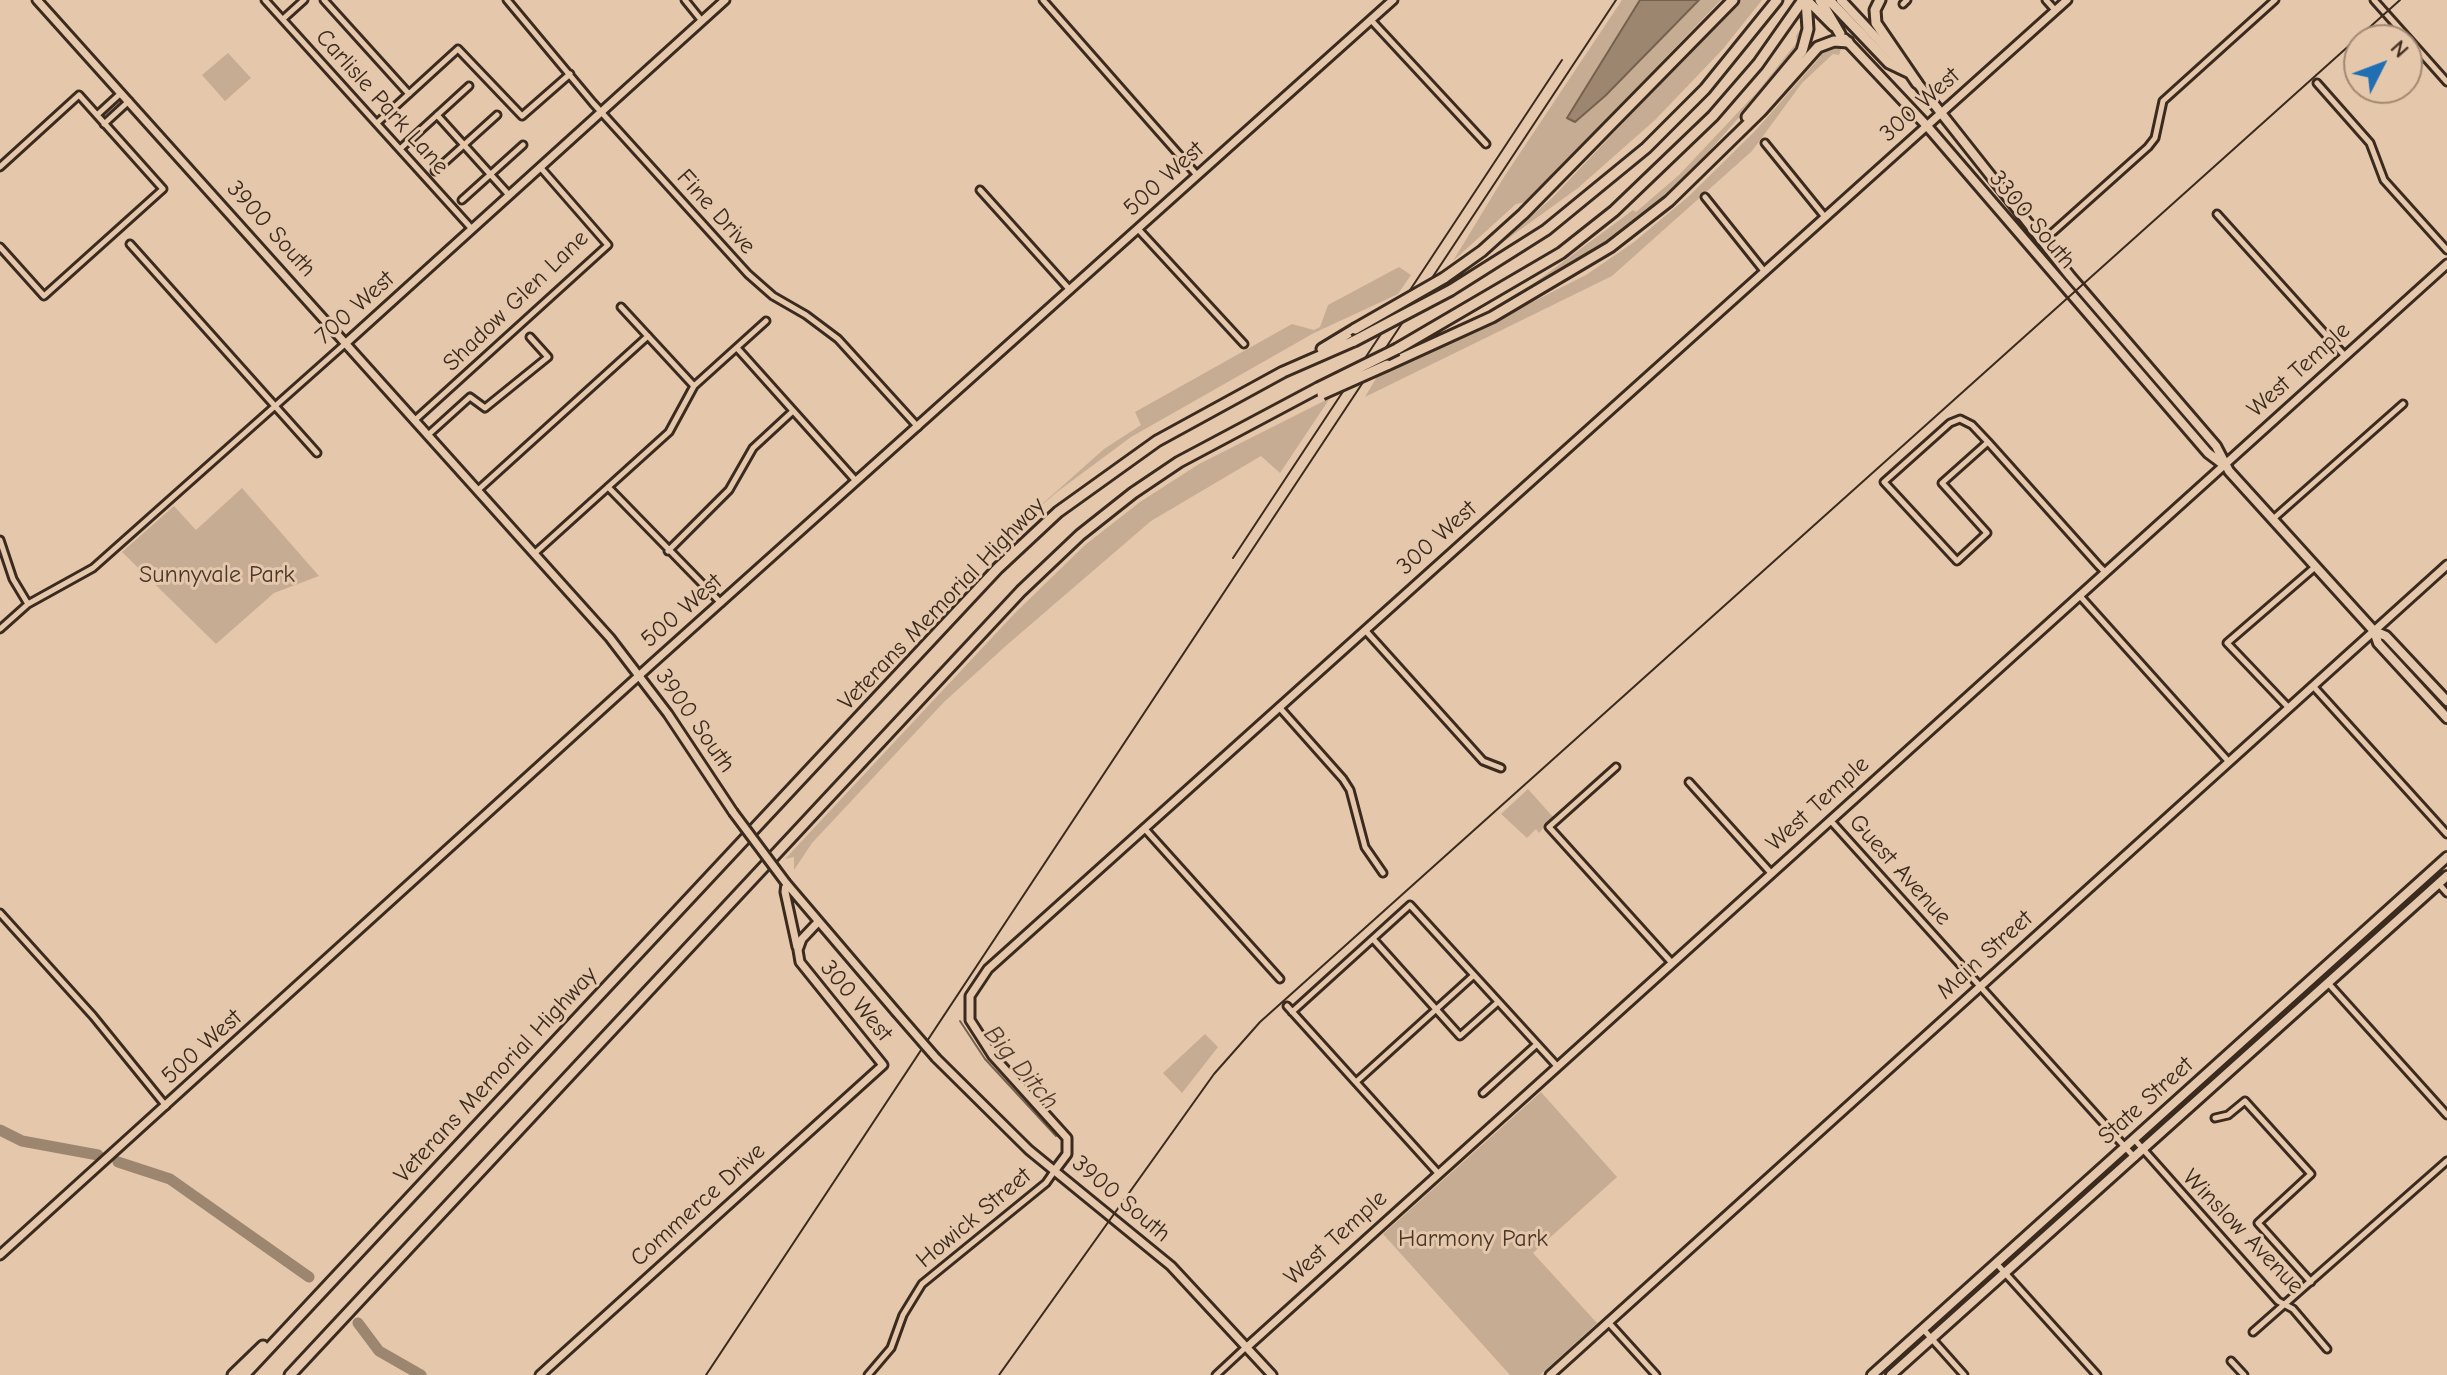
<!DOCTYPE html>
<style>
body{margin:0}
#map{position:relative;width:2447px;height:1375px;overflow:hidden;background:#e5c8ac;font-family:"Comic Neue",sans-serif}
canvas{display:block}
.north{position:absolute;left:2343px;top:24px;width:80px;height:80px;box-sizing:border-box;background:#e5c8ac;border:2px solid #a18973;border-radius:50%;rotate:48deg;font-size:22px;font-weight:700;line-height:32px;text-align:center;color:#3b2a1e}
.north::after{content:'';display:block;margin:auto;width:28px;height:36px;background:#1f6fb2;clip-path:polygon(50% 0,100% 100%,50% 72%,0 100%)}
</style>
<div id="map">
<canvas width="2447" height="1375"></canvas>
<div class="north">N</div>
</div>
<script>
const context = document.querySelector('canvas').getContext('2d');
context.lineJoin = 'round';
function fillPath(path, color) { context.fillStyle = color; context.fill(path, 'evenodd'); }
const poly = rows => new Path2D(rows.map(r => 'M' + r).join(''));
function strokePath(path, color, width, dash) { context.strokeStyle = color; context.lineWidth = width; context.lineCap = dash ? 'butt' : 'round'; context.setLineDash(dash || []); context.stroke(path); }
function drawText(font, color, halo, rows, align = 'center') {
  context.font = font + ' "Comic Neue",sans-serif'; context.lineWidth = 6; context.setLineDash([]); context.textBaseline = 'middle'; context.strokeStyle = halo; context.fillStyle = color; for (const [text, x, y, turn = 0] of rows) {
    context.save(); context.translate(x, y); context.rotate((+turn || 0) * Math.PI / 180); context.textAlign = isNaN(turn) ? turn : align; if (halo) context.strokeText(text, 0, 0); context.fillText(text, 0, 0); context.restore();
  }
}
fillPath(poly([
 [1622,0,1721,0,1526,202,1516,204,1453,261,1504,177],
 [1740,0,1762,0,1723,49,1655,120,1578,188,1495,248,1552,198],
 [1803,25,1795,54,1682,182,1625,230,1535,287,1533,284,1633,210,1636,212,1679,175,1758,91,1797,42,1796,36],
 [1831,48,1841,49,1839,55,1833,54,1802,83,1752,151,1612,276,1365,397,1378,375,1449,344,1586,275,1634,242,1689,196,1756,130,1821,56,1818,54],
 [228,53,251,78,225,101,202,75],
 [1399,267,1411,275,1398,294,1314,333,1131,437,1057,492,996,545,1104,449,1141,425,1135,412,1292,324,1314,330,1320,327,1328,305],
 [1330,398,1280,473,1261,456,1151,521,1008,644,944,702,812,843,794,870,794,857,785,859,1014,614,1085,545,1140,502,1199,464],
 [242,488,319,576,274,593,216,644,122,552,174,506,196,530],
 [1528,789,1553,817,1539,833,1536,829,1527,838,1501,814],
 [1205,1034,1218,1047,1182,1093,1163,1073],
 [1541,1092,1617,1177,1533,1253,1597,1323,1540,1375,1510,1375,1383,1234]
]), '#c6ac92');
const water = poly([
 [1640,0,1699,0,1605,96,1575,122,1567,118,1640,0]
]);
fillPath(water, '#9d8670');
strokePath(water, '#76614f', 2);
strokePath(poly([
 [960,1021,985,1059,1056,1136]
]), '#76614f', 2);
strokePath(poly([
 [0,1130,22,1141,98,1155],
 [118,1162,170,1179,309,1277],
 [358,1323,379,1351,421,1375]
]), '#9d8670', 11);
const street = poly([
 [265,0,472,229],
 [324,0,409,94],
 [507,0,593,103,748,274,773,296,806,315,838,339,918,427],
 [685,0,702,21],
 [1043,0,1197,175],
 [2046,0,2055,10],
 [2374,0,2447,82],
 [1903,4,1907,0],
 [283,19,304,0],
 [1371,20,1486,144],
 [2317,83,2370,143,2384,180,2447,250],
 [97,115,121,93],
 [437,115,509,195],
 [377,123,458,49,522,116,570,74],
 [104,124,129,101],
 [1765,143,1825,217],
 [400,149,469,86],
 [0,167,79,95,163,189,44,296,0,247],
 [435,171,497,115],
 [980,190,1070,290],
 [1705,197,1764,271],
 [462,200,523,145],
 [2217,214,2345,356],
 [1138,229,1244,344],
 [2043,241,2148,147,2155,138,2163,101,2275,0],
 [130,244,317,453],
 [621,307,694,386],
 [737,348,856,481],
 [415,420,608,245,540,167],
 [428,435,470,397,485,408,548,357,530,337],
 [1988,442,1942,483,1987,533,1957,561,1884,482,1950,423,1960,419,1972,425,1988,442,2099,566,2105,572],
 [608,487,721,603],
 [478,490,648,336],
 [2273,519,2403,404],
 [0,540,13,579,28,604],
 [668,551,729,490,753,448,793,411],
 [535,553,669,432,694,386,766,321],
 [2079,595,2229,762],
 [0,629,28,604,93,568,346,343],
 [1365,630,1483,761,1501,768],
 [2313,686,2447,834],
 [1279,707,1343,779,1350,790,1365,847,1383,873],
 [2289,708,2227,643,2315,567],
 [1616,767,1549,827,1672,963],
 [1689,782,1771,873],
 [1830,820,2135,1158],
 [1144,828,1280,979],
 [2439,884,2447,893],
 [0,913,93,1016,166,1106],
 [1373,939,1460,1036,1498,1002],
 [2328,983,2447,1115],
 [1287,1006,1438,1173],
 [1292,1012,1410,905,1557,1066],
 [1356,1082,1474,975],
 [1483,1093,1537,1044],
 [2215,1118,2228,1115,2245,1101,2311,1174,2258,1223,2311,1282],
 [2134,1139,2278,1301,2293,1309,2327,1349],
 [1996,1263,2097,1375],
 [1608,1322,1656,1375],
 [1923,1329,1964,1375],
 [2253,1332,2447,1161],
 [2231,1361,2244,1375],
 [868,1375,891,1348,903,1315,922,1284,1046,1183,1055,1170],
 [1216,1375,1246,1347]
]);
const secondary = poly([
 [37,0,610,638,668,714,733,812],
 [346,343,725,0],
 [786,883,896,1012],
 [786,883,785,892,797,947],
 [936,1058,1029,1150,1171,1266,1272,1375],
 [1055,1170,1067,1154,1067,1138,993,1056,970,1020,970,996,988,969,2067,0],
 [0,1255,654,662,1393,0],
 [1247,1347,2447,264],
 [540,1375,883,1065,800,962,798,950,802,939,818,922],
 [1550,1375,2447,565]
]);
const primary = poly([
 [1807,0,1833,26],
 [1841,0,1898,61],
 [1845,39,1927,126,2208,453,2224,465],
 [1915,80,2070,276,2216,446,2229,471,2374,631,2386,636,2447,701],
 [2374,631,2378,643,2447,718],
 [1872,1375,2447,857],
 [1891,1375,2447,876]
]);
const highway = poly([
 [1820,0,1840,34],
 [1829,0,1889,63,1910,73],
 [1880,0,1875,10,1876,23,1917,83],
 [1747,117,1802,51,1808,29,1806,0],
 [1444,278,1482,251,1523,214,1733,0],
 [1451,290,1546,230,1646,148,1705,89,1777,0],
 [1322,349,1355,329],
 [1397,349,1561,253,1614,211,1713,116,1758,64,1803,0],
 [1387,365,1492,317,1610,247,1669,201,1761,111,1818,47,1834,41,1848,42],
 [233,1375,263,1346],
 [244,1375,998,568,1058,512,1157,441,1283,372,1354,341],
 [290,1375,1021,591,1080,535,1133,493,1179,462,1318,388]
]);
strokePath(street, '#3b2a1e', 11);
strokePath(secondary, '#3b2a1e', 13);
strokePath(primary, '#3b2a1e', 14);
strokePath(highway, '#3b2a1e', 15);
strokePath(street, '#e5c8ac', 5);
strokePath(secondary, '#e5c8ac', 7);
strokePath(primary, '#e5c8ac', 8);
strokePath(highway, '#e5c8ac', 9);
strokePath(poly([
 [999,1375,1214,1074,1260,1022,2400,0]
]), '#3b2a1e', 2);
strokePath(poly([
 [1233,558,1562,60],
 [706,1375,1616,0]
]), '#3b2a1e', 2);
const secondaryBridge = poly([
 [733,812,786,883],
 [896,1012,936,1058]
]);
const highwayBridge = poly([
 [1355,329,1444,278],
 [1354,341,1451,290],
 [1318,388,1397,349],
 [1322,394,1387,365]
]);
strokePath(secondaryBridge, '#3b2a1e', 13, []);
strokePath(highwayBridge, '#3b2a1e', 15, []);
strokePath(secondaryBridge, '#e5c8ac', 7);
strokePath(highwayBridge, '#e5c8ac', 9);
drawText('24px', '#3b2a1e', '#e5c8ac', [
 ["Carlisle Park Lane",382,102,48],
 ["300 West",1920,105,-42],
 ["500 West",1164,179,-42],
 ["Fine Drive",716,212,48],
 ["3300 South",2032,220,50],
 ["3900 South",271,229,48],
 ["Shadow Glen Lane",516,301,-44],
 ["700 West",355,308,-42],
 ["West Temple",2299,370,-42],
 ["300 West",1437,538,-42],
 ["Veterans Memorial Highway",942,604,-46],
 ["500 West",682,611,-41],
 ["3900 South",695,721,55],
 ["West Temple",1818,804,-42],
 ["Guest Avenue",1900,870,48],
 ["Main Street",1985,955,-42],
 ["300 West",856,1001,50],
 ["500 West",202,1047,-42],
 ["Veterans Memorial Highway",496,1075,-47],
 ["State Street",2146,1101,-42],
 ["3900 South",1121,1199,40],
 ["Commerce Drive",698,1205,-42],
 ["Howick Street",974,1218,-40],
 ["Winslow Avenue",2243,1232,46],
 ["West Temple",1336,1238,-42]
]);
drawText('24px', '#49372a', '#e5c8ac', [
 ["Sunnyvale Park",217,575],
 ["Harmony Park",1473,1239]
]);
drawText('italic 26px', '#4f3c2e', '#e5c8ac', [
 ["Big Ditch",1021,1068,50]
]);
</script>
